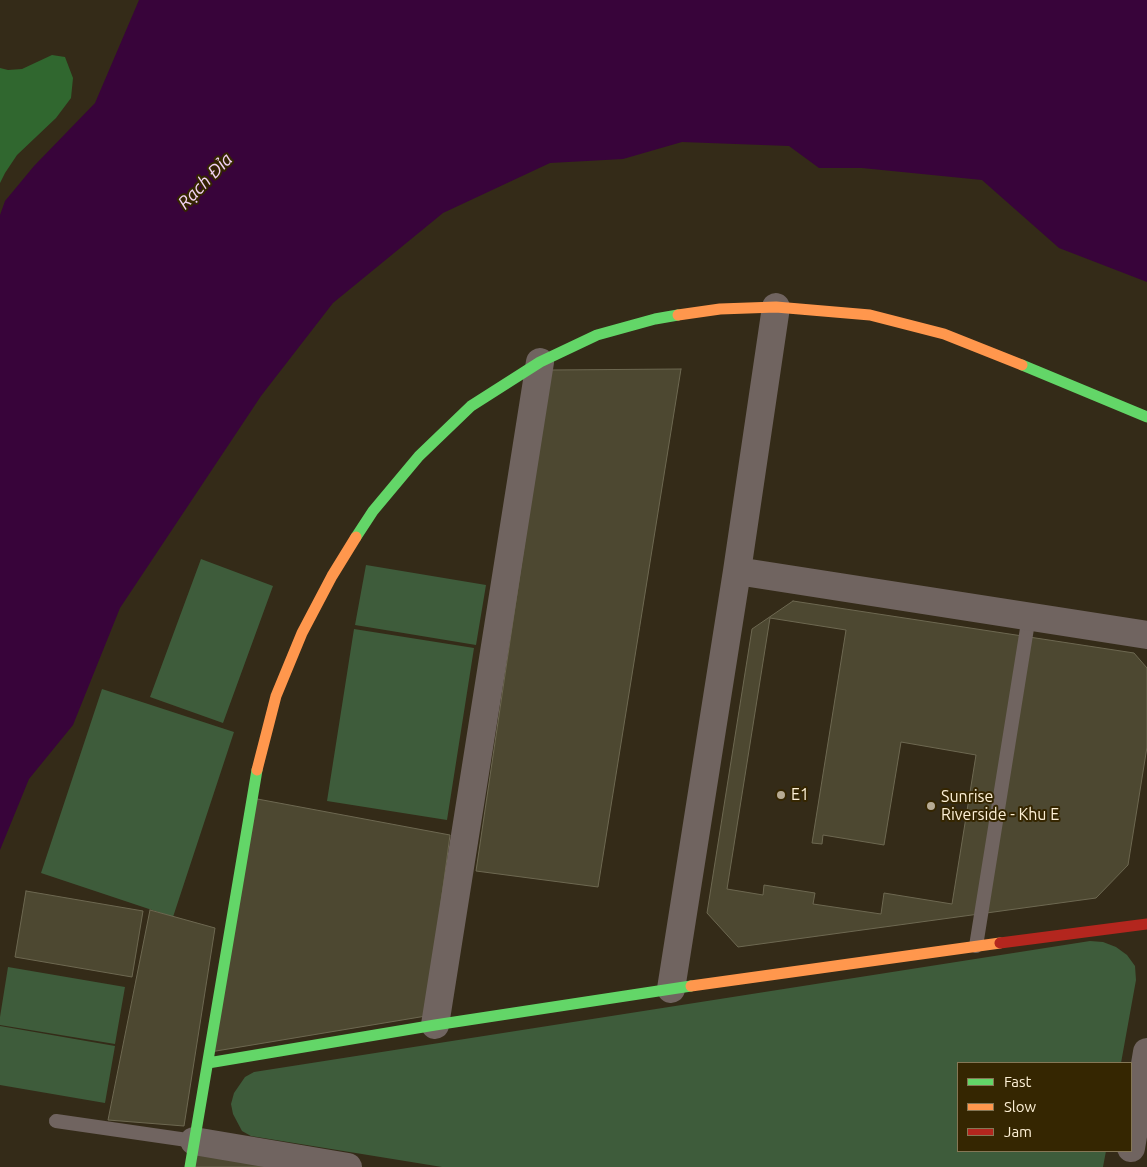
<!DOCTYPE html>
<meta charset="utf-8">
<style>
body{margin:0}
#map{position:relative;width:1147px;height:1167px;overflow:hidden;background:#342b18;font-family:Ubuntu,sans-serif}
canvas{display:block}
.legend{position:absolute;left:957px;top:1062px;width:175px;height:90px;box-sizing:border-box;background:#352601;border:1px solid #857756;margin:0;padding:6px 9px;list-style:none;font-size:15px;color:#fdf0d6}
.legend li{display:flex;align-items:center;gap:10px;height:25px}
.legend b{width:25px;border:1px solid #857756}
</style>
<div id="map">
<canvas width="1147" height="1167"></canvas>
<ul class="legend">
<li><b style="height:6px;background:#63d668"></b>Fast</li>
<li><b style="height:6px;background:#ff974d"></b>Slow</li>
<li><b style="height:6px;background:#b3261e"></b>Jam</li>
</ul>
</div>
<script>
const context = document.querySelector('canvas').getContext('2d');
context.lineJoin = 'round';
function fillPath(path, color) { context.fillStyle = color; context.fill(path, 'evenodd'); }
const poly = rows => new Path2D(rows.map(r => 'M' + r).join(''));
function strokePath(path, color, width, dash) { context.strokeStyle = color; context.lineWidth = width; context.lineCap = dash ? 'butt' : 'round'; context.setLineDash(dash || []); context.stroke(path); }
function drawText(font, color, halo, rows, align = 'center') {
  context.font = font + ' Ubuntu,sans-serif'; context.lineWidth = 4; context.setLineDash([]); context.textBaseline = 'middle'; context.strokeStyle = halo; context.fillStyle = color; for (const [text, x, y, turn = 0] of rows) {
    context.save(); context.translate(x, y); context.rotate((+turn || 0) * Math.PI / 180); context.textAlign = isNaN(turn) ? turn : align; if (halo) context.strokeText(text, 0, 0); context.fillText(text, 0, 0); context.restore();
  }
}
fillPath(poly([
 [201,559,273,586,223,723,150,697],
 [366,565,486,585,476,645,355,625],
 [354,629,474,648,447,820,327,801],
 [102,689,234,732,173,917,41,873],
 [1090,941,1103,942,1116,947,1127,955,1135,966,1136,980,1121,1063,958,1063,958,1151,1106,1151,1103,1167,442,1167,251,1136,242,1131,233,1114,231,1104,234,1093,245,1077,254,1072],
 [8,967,125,987,115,1044,0,1025,0,1017],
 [0,1026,115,1046,105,1103,0,1085]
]), '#3e5c3b');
fillPath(poly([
 [52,55,65,57,73,78,71,98,56,118,17,155,5,173,0,183,0,68,8,70,22,69]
]), '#30672f');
fillPath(poly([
 [139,0,1147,0,1147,282,1059,248,982,180,862,168,819,168,789,146,682,142,623,159,550,163,443,213,333,303,261,396,120,608,73,725,29,779,0,850,0,215,5,201,34,166,95,103]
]), '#38043a');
const building = poly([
 [681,369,598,887,476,871,550,370,681,369],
 [793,601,1134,653,1147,668,1147,747,1128,865,1096,898,738,947,707,913,752,629,793,601],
 [770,618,846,630,812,843,822,844,823,835,884,845,901,742,976,755,952,904,884,893,881,914,813,904,815,893,764,885,763,895,727,889,770,618],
 [252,798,450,835,426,1016,210,1052,252,798],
 [26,891,143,911,132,977,15,957,26,891],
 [150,910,215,928,184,1126,108,1120,150,910],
 [194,1141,303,1167,191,1167,194,1141]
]);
fillPath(building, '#4d4831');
strokePath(building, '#6d6851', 1);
strokePath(poly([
 [976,946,1029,616],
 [56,1121,194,1141]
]), '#706460', 14);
strokePath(poly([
 [737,571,1147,635],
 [671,989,737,571,776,307],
 [435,1025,540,362],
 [194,1141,348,1167],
 [1131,1148,1147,1052]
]), '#706460', 28);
strokePath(poly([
 [1022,365,1147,417],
 [356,537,373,511,419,456,471,406,540,362,597,335,655,319,678,315],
 [208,1063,435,1025,691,986],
 [190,1167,257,770]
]), '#63d668', 11);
strokePath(poly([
 [678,315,720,309,776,307,870,315,944,334,1022,365],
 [257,770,276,696,302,633,332,576,356,537],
 [691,986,1000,943]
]), '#ff974d', 11);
strokePath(poly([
 [1000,943,1147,924]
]), '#b3261e', 11);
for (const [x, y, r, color] of [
 [781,795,5,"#b7ab94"],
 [931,806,5,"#b7ab94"]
]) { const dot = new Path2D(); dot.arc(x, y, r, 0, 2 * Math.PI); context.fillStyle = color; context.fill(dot); strokePath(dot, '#352601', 2); }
drawText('16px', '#fdf0d6', '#352601', [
 ["E1",791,795],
 ["Sunrise",941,797],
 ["Riverside - Khu E",941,815]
], 'left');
drawText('italic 18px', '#f3d3f5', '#352601', [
 ["Rạch Đỉa",205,181,-46]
]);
</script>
